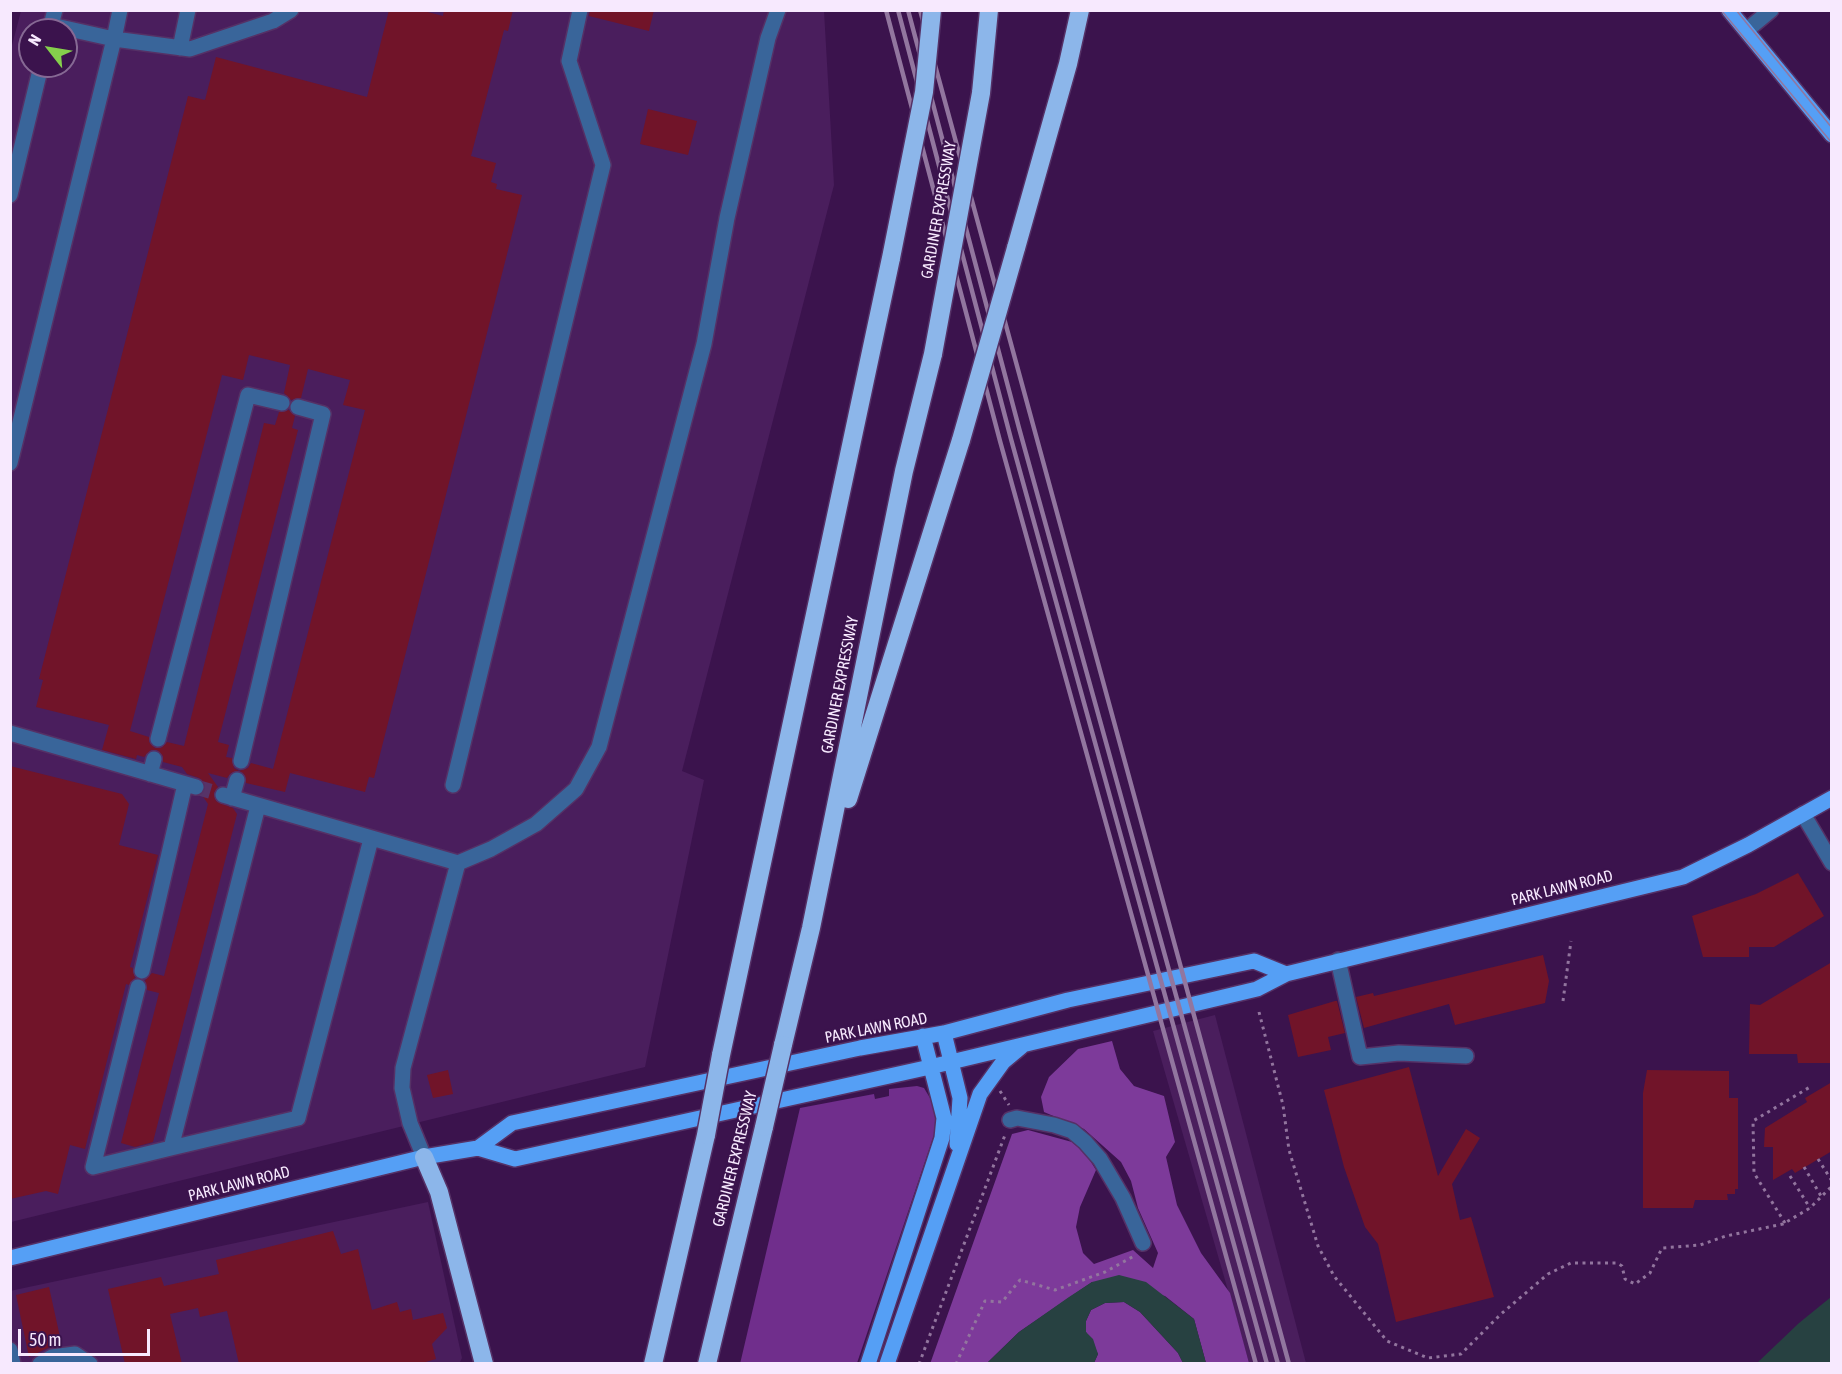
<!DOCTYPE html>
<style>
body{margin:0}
#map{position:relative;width:1842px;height:1374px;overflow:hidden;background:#3b134d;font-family:"Asap Condensed",sans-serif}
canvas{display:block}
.frame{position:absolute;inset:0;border:12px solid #f7e9fe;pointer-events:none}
.north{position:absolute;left:18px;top:18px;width:60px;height:60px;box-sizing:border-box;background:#3b134d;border:2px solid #866994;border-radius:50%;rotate:301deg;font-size:16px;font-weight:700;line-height:24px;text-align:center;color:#f7e9fe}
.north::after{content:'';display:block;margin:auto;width:21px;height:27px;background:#85cf4c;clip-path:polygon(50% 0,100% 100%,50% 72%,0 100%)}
.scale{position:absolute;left:18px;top:1329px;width:132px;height:27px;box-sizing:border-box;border:3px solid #f7e9fe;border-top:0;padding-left:8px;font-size:18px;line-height:21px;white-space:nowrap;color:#f7e9fe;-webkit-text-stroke:4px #3b134d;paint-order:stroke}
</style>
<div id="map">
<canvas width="1842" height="1374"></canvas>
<div class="frame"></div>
<div class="north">N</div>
<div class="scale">50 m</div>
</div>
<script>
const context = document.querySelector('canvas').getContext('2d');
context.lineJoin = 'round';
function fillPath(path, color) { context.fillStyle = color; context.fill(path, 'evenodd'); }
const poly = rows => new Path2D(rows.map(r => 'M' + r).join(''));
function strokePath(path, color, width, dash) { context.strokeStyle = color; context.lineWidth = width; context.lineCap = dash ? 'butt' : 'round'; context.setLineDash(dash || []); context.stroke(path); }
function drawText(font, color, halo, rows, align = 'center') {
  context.font = font + ' "Asap Condensed",sans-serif'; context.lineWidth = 4.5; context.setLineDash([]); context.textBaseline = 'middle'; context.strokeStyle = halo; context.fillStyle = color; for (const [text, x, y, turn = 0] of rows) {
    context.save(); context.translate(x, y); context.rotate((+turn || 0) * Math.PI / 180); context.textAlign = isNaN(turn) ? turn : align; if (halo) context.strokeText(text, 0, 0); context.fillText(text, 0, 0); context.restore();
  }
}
fillPath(poly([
 [21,11,824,11,834,185,682,771,704,780,645,1067,11,1222,10,53],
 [30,30,66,30,66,66,30,66],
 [1215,1015,1306,1363,1249,1363,1153,1031],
 [428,1202,462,1358,459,1364,11,1363,10,1291]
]), '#4a1e5d');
fillPath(poly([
 [917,1086,924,1088,933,1103,936,1124,934,1135,857,1363,740,1364,800,1108,874,1094,875,1099,889,1096,889,1089]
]), '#702e8c');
fillPath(poly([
 [1112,1041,1120,1069,1134,1086,1164,1096,1175,1142,1166,1157,1177,1205,1201,1253,1230,1293,1249,1363,1206,1363,1194,1319,1165,1296,1092,1282,1019,1332,987,1363,930,1364,1012,1134,1028,1130,1072,1142,1086,1154,1096,1170,1080,1207,1076,1227,1083,1253,1094,1264,1133,1250,1153,1268,1158,1253,1138,1208,1131,1181,1121,1162,1084,1129,1044,1112,1041,1097,1049,1077,1078,1049],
 [1124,1302,1140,1312,1178,1353,1183,1363,1094,1363,1098,1354,1086,1332,1086,1321,1091,1310,1105,1303]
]), '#7d3a9a');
fillPath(poly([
 [1119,1275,1146,1282,1194,1319,1206,1363,1183,1363,1178,1353,1140,1312,1124,1302,1105,1303,1091,1310,1086,1321,1086,1332,1093,1339,1098,1354,1094,1363,987,1363,1019,1332,1069,1297,1092,1282],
 [1831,1297,1831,1363,1757,1363,1799,1323]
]), '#274141');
fillPath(poly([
 [389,10,420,10,443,16,444,10,513,10,508,31,504,30,471,156,496,163,491,182,497,184,496,189,522,195,374,778,369,777,365,792,290,773,285,792,246,783,244,774,239,771,231,773,227,778,208,773,218,787,214,793,216,801,233,808,237,814,153,1142,135,1147,121,1143,159,993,147,990,145,980,152,973,164,976,208,804,202,795,206,785,199,778,187,774,182,767,163,762,163,756,157,750,151,750,144,757,137,755,136,759,102,750,109,725,36,707,43,680,39,679,188,96,205,100,216,57,367,97],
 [249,355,290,365,284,393,291,400,301,398,308,369,350,380,343,405,365,410,273,769,251,763,248,768,239,771,234,768,232,758,226,757,229,745,218,742,298,430,292,428,295,416,289,410,279,412,275,425,264,423,184,746,167,742,161,748,155,748,149,742,149,737,130,731,222,375,243,380],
 [590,10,654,10,649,31,589,16],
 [648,109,697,121,688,155,640,144],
 [10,766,122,794,129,804,119,845,158,855,130,967,133,968,135,978,129,985,126,984,85,1149,70,1145,58,1194,46,1191,10,1199],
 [1798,873,1824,916,1774,947,1749,947,1749,957,1703,957,1692,916,1756,894],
 [1543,955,1549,981,1545,1003,1455,1025,1449,1004,1364,1028,1356,997,1373,993,1374,996],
 [1832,962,1832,1063,1798,1063,1797,1054,1749,1054,1750,1004,1760,1005],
 [1335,1001,1337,1001,1345,1033,1328,1037,1331,1050,1298,1057,1288,1015],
 [1409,1067,1438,1176,1466,1129,1480,1138,1452,1184,1460,1220,1471,1217,1494,1297,1396,1322,1378,1244,1365,1227,1344,1167,1324,1090],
 [448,1070,453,1094,433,1098,427,1075],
 [1647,1070,1729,1071,1729,1098,1738,1098,1738,1189,1735,1189,1735,1194,1727,1194,1728,1200,1695,1200,1693,1208,1643,1208,1643,1093],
 [1832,1082,1832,1151,1795,1173,1792,1169,1773,1180,1773,1147,1764,1147,1765,1128,1807,1102,1805,1098],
 [333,1231,341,1254,358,1249,372,1310,397,1302,400,1312,411,1309,413,1320,443,1313,447,1328,432,1344,436,1359,419,1364,239,1364,227,1311,200,1317,198,1308,170,1314,182,1364,125,1364,108,1289,161,1277,164,1286,219,1274,216,1260],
 [49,1287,62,1346,50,1347,29,1357,16,1295]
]), '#711429');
strokePath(poly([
 [196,787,223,795]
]), '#573368', 15, [15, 8]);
const minor = poly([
 [120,10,114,39,190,49,273,21,291,10],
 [1747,30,1771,10],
 [180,48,188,10],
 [10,195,41,66],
 [10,463,114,39,51,25,55,10],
 [10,733,196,787],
 [158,739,248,395,282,403],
 [241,761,323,414,298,407],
 [150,774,154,759],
 [453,785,603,165,569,61,580,10],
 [223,795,458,863,491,849,536,824,576,789,599,747,704,344,727,218,768,38,778,10],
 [232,798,237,780],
 [258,806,171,1148,298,1118,371,839],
 [1803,814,1832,863],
 [1338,960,1360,1057,1399,1053,1466,1056],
 [142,971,185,784],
 [138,987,93,1167,171,1148],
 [1010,1120,1017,1118,1054,1125,1072,1131,1085,1142,1100,1159,1123,1198,1143,1243],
 [424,1157,410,1123,402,1088,403,1068,458,863],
 [10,1350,13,1364],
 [40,1364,52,1357,75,1354,90,1364]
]);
const major = poly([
 [1729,10,1832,135],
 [944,1033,960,1098,957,1144],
 [478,1148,512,1123,860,1048,944,1033,1068,1000,1254,961,1286,974],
 [10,1258,424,1157,478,1148,515,1159,930,1067,1257,989,1286,974,1683,877,1748,845,1832,798],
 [868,1364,942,1138,944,1118,923,1036],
 [887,1364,980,1094,1003,1062,1021,1047]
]);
const highway = poly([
 [981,93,989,10],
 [1016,248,1068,64,1080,10],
 [848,799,961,440],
 [783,1045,811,928,904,471,933,354],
 [721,1055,891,258],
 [424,1157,439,1192,484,1364],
 [653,1364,706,1135],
 [707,1364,764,1127]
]);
strokePath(minor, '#553166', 18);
strokePath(major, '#553166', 18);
strokePath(highway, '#553166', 21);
strokePath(poly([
 [1563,1001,1571,941],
 [1259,1012,1283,1105,1289,1150,1318,1246,1334,1276,1387,1341,1428,1358,1461,1354,1501,1314,1548,1274,1571,1263,1617,1263,1622,1266,1625,1279,1635,1284,1650,1273,1662,1248,1700,1245,1726,1236,1783,1224,1810,1208,1832,1186],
 [1000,1091,1009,1105],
 [1818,1159,1832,1181],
 [1804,1167,1821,1196],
 [1790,1176,1810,1208],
 [1785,1223,1754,1173,1753,1121,1810,1087],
 [919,1364,1005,1135],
 [956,1364,985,1301,1002,1302,1020,1280,1055,1290,1105,1272,1134,1256]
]), '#92759e', 3, [3, 4.5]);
strokePath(minor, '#39659a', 15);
strokePath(major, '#559ff5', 15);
strokePath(highway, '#8cb6ea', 18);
strokePath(poly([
 [1721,10,1832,143],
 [1736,10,1832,128]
]), '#92769f', 1.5);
strokePath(poly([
 [886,10,1000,441,1256,1364],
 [898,10,1011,439,1267,1364],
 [908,10,1019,428,1278,1364],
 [920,10,1289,1364]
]), '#92769f', 4.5);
const highwayBridge = poly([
 [891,258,924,92,932,10],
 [933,354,981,93],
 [961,440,1016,248],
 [764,1127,783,1045],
 [706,1135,721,1055]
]);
strokePath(highwayBridge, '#553166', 21, []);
strokePath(highwayBridge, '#8cb6ea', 18);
drawText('16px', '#f7e9fe', '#3b134d', [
 ["GARDINER EXPRESSWAY",939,210,-80],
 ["GARDINER EXPRESSWAY",840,685,-79],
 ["PARK LAWN ROAD",1562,888,-14],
 ["PARK LAWN ROAD",876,1028,-11],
 ["GARDINER EXPRESSWAY",735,1159,-76],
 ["PARK LAWN ROAD",239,1184,-14]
]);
</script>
